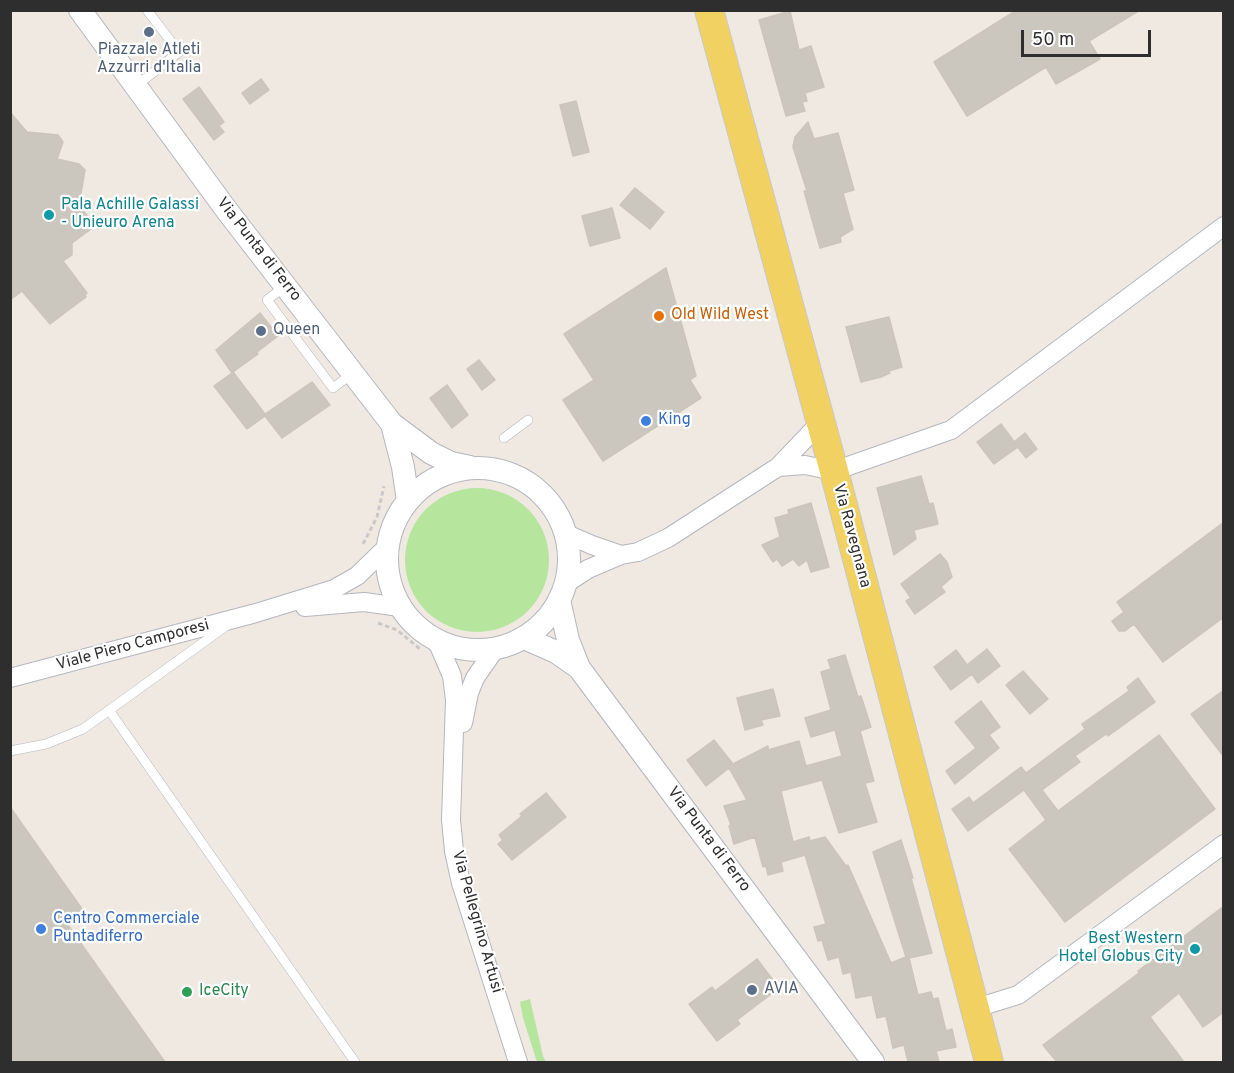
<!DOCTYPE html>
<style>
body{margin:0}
#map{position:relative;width:1234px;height:1073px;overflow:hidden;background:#efe9e1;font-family:Overpass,sans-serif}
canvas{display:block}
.frame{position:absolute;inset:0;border:12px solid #2e2e2e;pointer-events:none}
.scale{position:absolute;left:1021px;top:30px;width:130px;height:27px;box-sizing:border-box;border:3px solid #2e2e2e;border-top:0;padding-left:8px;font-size:18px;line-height:21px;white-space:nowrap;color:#2e2e2e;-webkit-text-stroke:4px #fff;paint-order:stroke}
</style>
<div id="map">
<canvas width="1234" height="1073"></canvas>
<div class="frame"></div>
<div class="scale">50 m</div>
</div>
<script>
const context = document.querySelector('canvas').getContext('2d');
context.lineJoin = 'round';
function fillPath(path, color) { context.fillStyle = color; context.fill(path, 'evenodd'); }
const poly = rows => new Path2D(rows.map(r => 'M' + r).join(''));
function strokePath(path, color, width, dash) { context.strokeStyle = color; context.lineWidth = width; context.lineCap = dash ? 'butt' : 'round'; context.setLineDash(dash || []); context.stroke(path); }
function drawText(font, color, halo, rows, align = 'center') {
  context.font = font + ' Overpass,sans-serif'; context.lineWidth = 4.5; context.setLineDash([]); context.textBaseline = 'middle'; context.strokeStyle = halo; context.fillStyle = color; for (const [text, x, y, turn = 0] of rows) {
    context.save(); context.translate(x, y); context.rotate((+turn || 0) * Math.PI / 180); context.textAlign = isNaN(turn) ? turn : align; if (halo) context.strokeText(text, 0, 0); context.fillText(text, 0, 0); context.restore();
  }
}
fillPath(poly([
 '405 560a72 72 0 1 1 144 0a72 72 0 1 1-144 0Z',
 [530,999,543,1056,546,1062,537,1062,523,1018,520,1002]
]), '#b6e59e');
const building = poly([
 [1017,10,1140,10,1089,41,1100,59,1056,84,1046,67,967,116,934,62,1017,10],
 [790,11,799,50,811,46,824,87,805,93,807,101,802,102,805,111,786,116,759,20,790,11],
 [261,79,269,90,250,104,242,93,261,79],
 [199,87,224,122,219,126,224,132,214,140,183,99,199,87],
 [576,101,589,152,573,156,560,105,576,101],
 [10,112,27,132,58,135,63,142,57,159,79,164,85,170,79,205,95,226,72,243,72,255,63,261,87,293,85,295,86,297,50,324,22,291,10,300,10,112],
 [808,122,814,139,838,133,854,190,843,193,853,229,840,237,841,242,820,248,804,191,807,191,793,147,795,137,808,122],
 [635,188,664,212,650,229,620,205,635,188],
 [612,208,620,238,590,246,582,216,612,208],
 [666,268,696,376,690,380,701,398,603,461,563,400,594,380,564,334,666,268],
 [260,313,278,336,257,352,258,354,233,372,265,414,312,382,330,405,282,438,265,416,247,429,214,386,232,373,216,350,260,313],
 [889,317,902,367,889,371,890,373,881,377,861,382,846,327,889,317],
 [479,360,495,380,482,390,467,369,479,360],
 [447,385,468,415,452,428,430,398,447,385],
 [1001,424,1018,447,994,464,977,442,1001,424],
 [1025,433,1037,449,1026,458,1014,442,1025,433],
 [921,476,929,504,933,503,938,524,914,530,916,539,894,555,877,488,921,476],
 [811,503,829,567,811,572,807,560,799,566,793,559,782,566,777,559,773,562,762,545,780,537,775,518,789,514,788,510,811,503],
 [1224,522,1224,617,1163,662,1134,624,1125,631,1119,631,1112,621,1124,612,1117,602,1224,522],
 [940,554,947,562,952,577,941,587,945,592,915,614,906,601,911,598,901,584,940,554],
 [987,649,1000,666,978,683,972,674,951,690,934,667,956,650,967,665,987,649],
 [845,655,858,697,861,696,871,727,860,731,874,781,865,783,877,822,839,833,822,780,781,791,793,842,809,837,810,841,825,837,846,866,848,865,891,963,906,957,873,852,901,840,913,878,911,878,932,953,909,958,918,995,931,992,933,999,938,998,946,1031,952,1029,956,1047,936,1051,939,1062,908,1062,904,1045,893,1048,886,1016,877,1018,872,995,856,998,851,972,843,974,839,957,828,960,822,940,818,941,814,927,826,924,805,855,781,862,783,871,768,875,766,866,763,867,755,837,734,844,729,826,731,825,724,806,747,800,729,768,706,786,687,760,714,740,733,764,768,746,768,750,799,741,806,766,842,756,835,730,811,737,805,718,831,710,821,672,831,669,828,660,845,655],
 [1023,671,1048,699,1030,714,1006,685,1023,671],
 [1138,678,1155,702,1108,736,1106,734,1075,756,1080,762,1042,790,1058,811,1159,735,1215,809,1065,922,1009,849,1046,820,1024,790,968,831,952,809,969,797,973,803,1021,767,1026,773,1085,729,1082,724,1129,691,1127,687,1138,678],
 [773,689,780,716,761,720,763,725,745,730,737,698,773,689],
 [1224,690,1224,757,1191,714,1224,690],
 [981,701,1000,727,989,735,999,748,955,784,946,771,976,748,955,722,981,701],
 [546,793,566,817,512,860,498,844,503,840,499,835,522,816,520,814,546,793],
 [10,807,82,909,65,921,165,1062,10,1062,10,807],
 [1224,906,1224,1012,1203,1027,1179,993,1150,1017,1184,1062,1057,1062,1043,1045,1139,973,1138,971,1224,906],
 [757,959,779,988,737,1020,740,1024,717,1041,689,1004,712,987,715,991,757,959]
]);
fillPath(building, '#cbc7bf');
strokePath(building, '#cbc5ba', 1.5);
const service = poly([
 [136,86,179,52,147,10],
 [284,287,267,300,333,388,353,373],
 [504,438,528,420],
 [109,710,355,1062],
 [10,751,46,744,83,729,226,626]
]);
const minor = poly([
 [778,467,805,465,834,471,951,430,1224,226],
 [564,533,592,545,621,555],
 [565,584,588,569,621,555,638,552,668,538,778,467,820,423],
 [305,607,364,602,400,607],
 [437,641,452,676,455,700,451,820,454,851,461,883,518,1062],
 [10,678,256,613,334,589,357,576,388,546],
 [463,723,469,693,475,678,495,649],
 [976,1008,1018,995,1224,844]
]);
const tertiary = poly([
 [80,10,228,212,392,424,403,467,408,501],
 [392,424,431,453,451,463,470,467],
 '387 559a91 91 0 1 1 182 0a91 91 0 1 1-182 0Z',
 [559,600,568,640,579,668],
 [524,638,556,652,579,668,873,1062]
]);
const primary = poly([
 [709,10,834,471,989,1062]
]);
strokePath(service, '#b4b7c1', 10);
strokePath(minor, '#b4b7c1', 20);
strokePath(tertiary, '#b4b7c1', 24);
strokePath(primary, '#c9c9c9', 30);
strokePath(poly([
 [363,544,377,517,384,486],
 [378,623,397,630,420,649]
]), '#c9c9c9', 3, [4.5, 3]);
strokePath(service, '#fff', 9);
strokePath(minor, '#fff', 18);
strokePath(tertiary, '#fff', 22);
strokePath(primary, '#f2d163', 28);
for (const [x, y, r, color] of [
 [149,32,6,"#5c6f8a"],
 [49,215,6,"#0f9aa8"],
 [659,316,6,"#e8710a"],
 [261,331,6,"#5c6f8a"],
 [646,421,6,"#3f7fe0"],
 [41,929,6,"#3f7fe0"],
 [1195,949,6,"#0f9aa8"],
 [752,990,6,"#5c6f8a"],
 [187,992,6,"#2e9e5b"]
]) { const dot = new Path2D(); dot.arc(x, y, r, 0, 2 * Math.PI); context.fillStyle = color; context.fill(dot); strokePath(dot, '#fff', 2); }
drawText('16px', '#4e5e75', '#fff', [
 ["Piazzale Atleti",149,51,"center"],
 ["Azzurri d'Italia",149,69,"center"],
 ["Queen",273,331],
 ["AVIA",764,990]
], 'left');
drawText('16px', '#0d838f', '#fff', [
 ["Pala Achille Galassi",61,206],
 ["- Unieuro Arena",61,224],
 ["Best Western",1183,940,"right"],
 ["Hotel Globus City",1183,958,"right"]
], 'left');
drawText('16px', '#2e2e2e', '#fff', [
 ["Via Punta di Ferro",258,250,52],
 ["Via Ravegnana",851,536,75],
 ["Viale Piero Camporesi",133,646,-15],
 ["Via Punta di Ferro",708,840,53],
 ["Via Pellegrino Artusi",476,922,74]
]);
drawText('16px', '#c56008', '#fff', [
 ["Old Wild West",671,316]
], 'left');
drawText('16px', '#366cbe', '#fff', [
 ["King",658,421],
 ["Centro Commerciale",53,920],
 ["Puntadiferro",53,938]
], 'left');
drawText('16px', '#27864d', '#fff', [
 ["IceCity",199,992]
], 'left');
</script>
